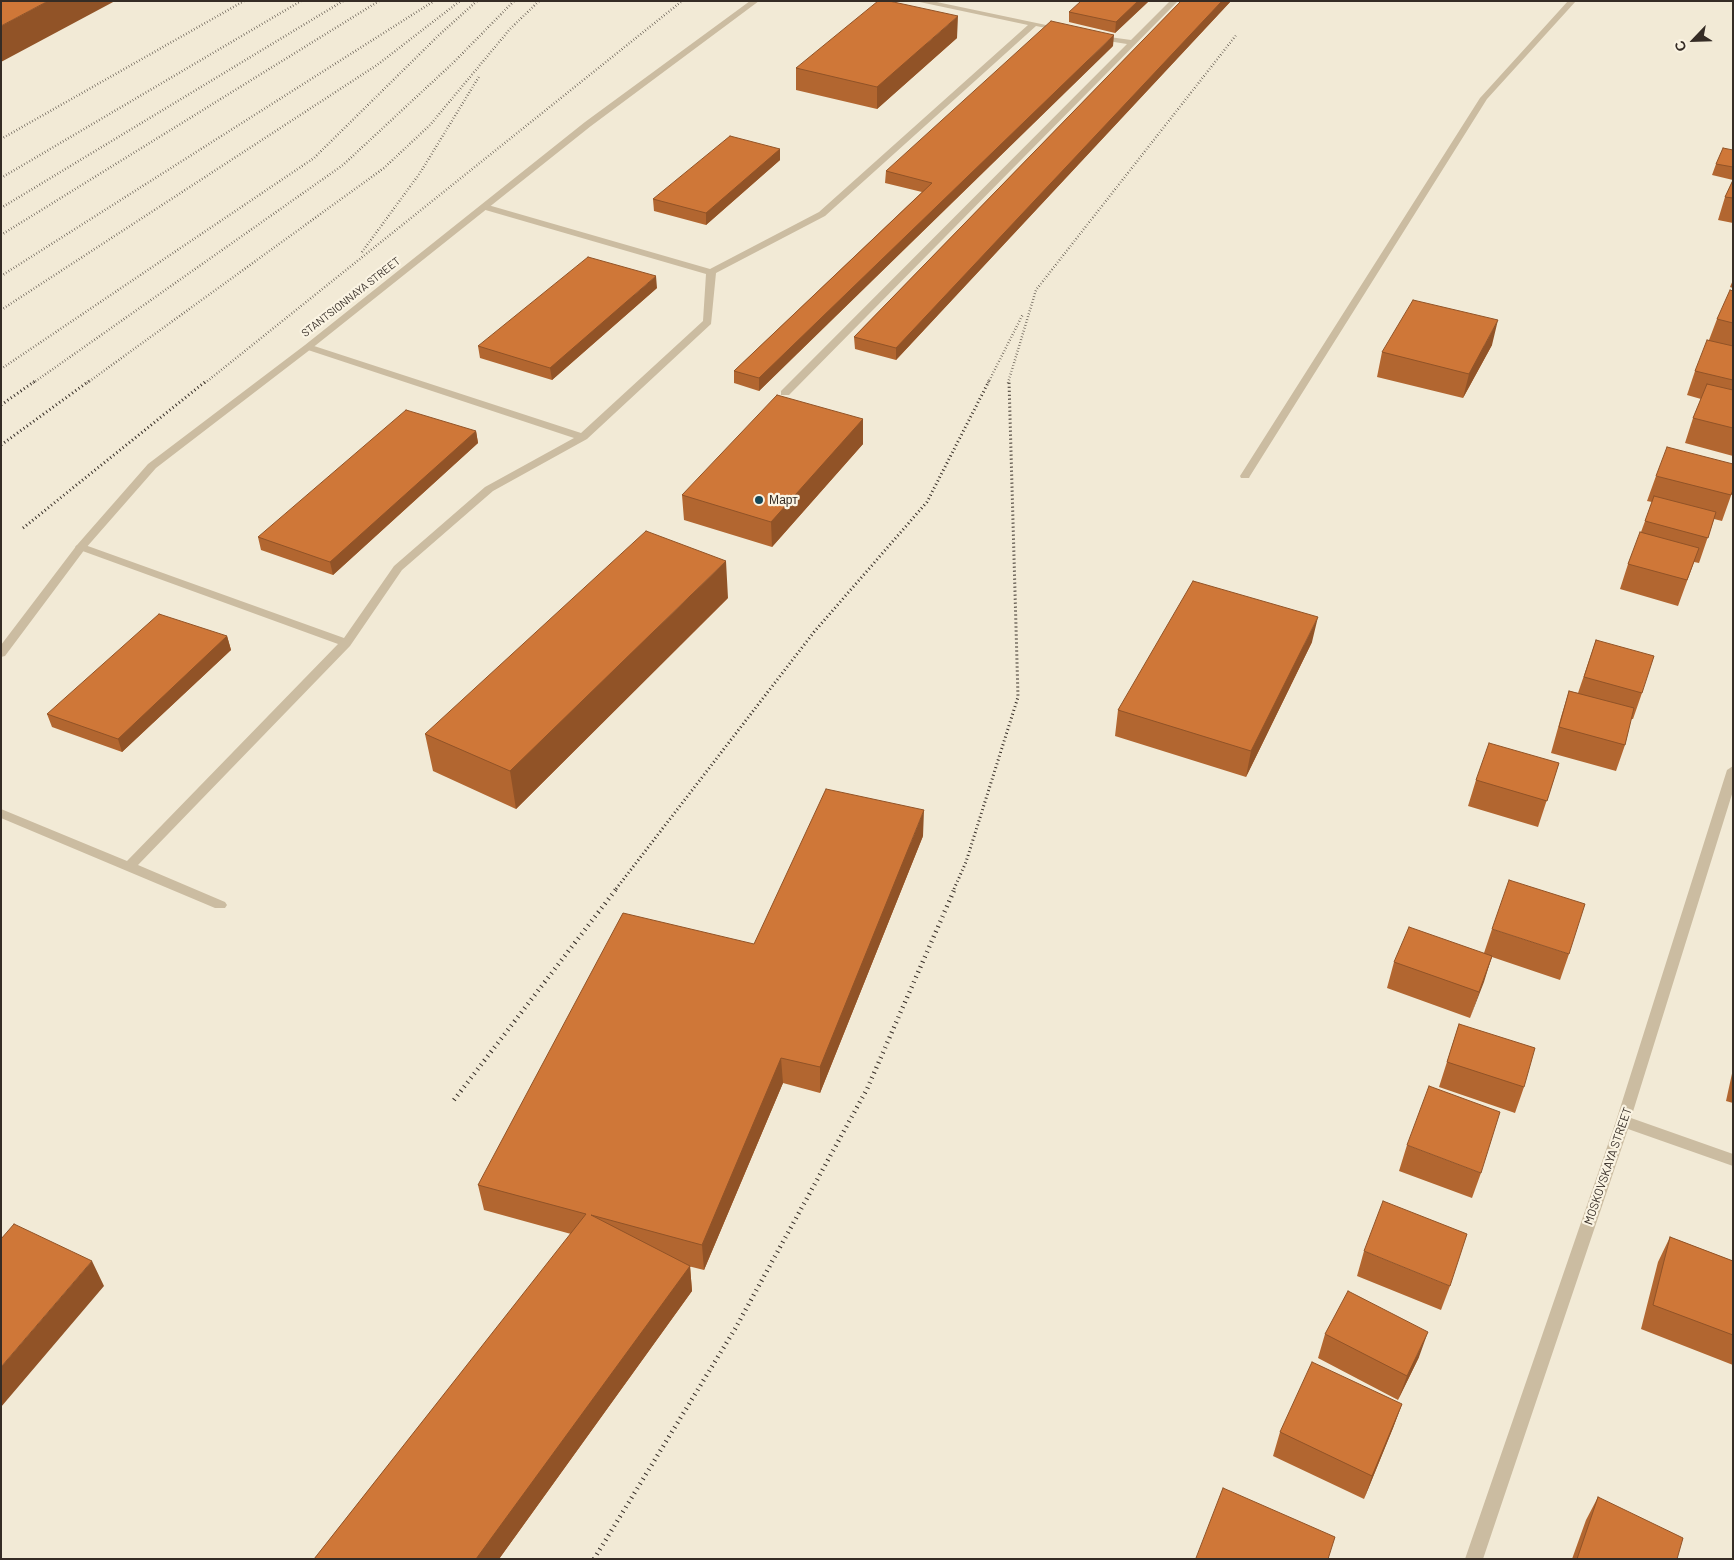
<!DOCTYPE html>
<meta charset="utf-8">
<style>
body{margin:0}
#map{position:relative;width:1734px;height:1560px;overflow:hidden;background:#f2ead6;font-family:Barlow,sans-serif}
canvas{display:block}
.frame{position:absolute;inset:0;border:2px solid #352c25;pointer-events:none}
.north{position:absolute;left:1669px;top:15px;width:50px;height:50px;-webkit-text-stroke:4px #faf3e2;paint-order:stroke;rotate:246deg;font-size:14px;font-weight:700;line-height:20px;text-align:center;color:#352c25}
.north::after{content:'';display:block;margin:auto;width:18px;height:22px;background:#352c25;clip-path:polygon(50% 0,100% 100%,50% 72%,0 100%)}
</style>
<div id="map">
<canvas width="1734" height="1560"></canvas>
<div class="frame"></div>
<div class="north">С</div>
</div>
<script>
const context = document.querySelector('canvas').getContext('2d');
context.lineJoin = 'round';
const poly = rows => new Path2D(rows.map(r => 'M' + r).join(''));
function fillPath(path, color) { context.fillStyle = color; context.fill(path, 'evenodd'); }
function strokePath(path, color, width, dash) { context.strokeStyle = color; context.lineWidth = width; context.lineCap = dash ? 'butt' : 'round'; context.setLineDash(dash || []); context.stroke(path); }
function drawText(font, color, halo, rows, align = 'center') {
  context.font = font + ' Barlow,sans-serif'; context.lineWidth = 4.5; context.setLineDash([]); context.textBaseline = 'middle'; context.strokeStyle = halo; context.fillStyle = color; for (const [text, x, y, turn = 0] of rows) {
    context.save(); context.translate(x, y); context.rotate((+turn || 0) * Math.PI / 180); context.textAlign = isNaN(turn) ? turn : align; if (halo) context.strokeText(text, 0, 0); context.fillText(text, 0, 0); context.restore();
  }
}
fillPath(poly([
 [915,1,932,1,1065,29,1061,31,1036,26,825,216,716,273,711,324,587,439,493,491,402,570,350,646,138,865,225,902,227,905,225,908,215,908,1,818,1,809,127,861,338,644,77,549,75,547,77,545,85,545,344,638,394,566,485,487,574,438,305,349,305,345,311,345,581,433,703,321,706,274,482,209,482,205,488,205,710,269,819,212,1028,25,915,1],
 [1170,1,1178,1,789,395,781,395,781,391,1127,44,1095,39,1095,35,1131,40,1170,1],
 [1568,1,1576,1,1487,99,1250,476,1249,478,1241,478,1240,476,1480,98,1568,1]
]), '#cbbca1');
fillPath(poly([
 [750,1,759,1,591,126,311,349,156,468,85,549,5,656,1,657,1,645,77,545,148,464,305,345,585,122,750,1],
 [1733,766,1733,791,1631,1118,1733,1154,1733,1166,1628,1129,1483,1559,1465,1559,1616,1121,1727,770,1733,766]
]), '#cbbca1');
strokePath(poly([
 [1,139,244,1],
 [1,178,301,1],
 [1,208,343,1],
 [1,235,379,1],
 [362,252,420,173,480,75],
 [1,276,434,1],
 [1,310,377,65,460,1],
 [1,369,314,158,438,36,477,1],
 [33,383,343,165,454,62,514,1],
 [87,383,384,168,430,125,510,29,539,1],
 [205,383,682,1],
 [988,383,1023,314],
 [1008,383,1036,290,1237,34]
]), '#352c25', 2.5, [0.5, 2.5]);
strokePath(poly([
 [1,405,35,381],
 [1,445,89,381],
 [23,528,206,381],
 [616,889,814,632,927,502,989,381],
 [954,889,966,862,1018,697,1009,381]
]), '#352c25', 3, [1, 3]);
strokePath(poly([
 [454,1100,617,888],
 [594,1559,735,1329,867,1089,955,888]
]), '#352c25', 4.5, [1, 4.5]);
fillPath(poly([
 [1149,1,1115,33,1069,22,1069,12],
 [1181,1,1231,1,896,360,855,349,854,337],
 [957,38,877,109,796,90,796,68],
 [1113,46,759,391,734,383,734,371,922,192,885,183,886,171],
 [780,149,780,160,706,225,654,211,653,199],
 [1733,150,1733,180,1712,175,1716,164],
 [1733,180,1733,223,1718,220,1725,197],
 [1733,280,1733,288,1730,287],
 [657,288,552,380,480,358,478,346],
 [1733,291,1733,456,1685,443,1693,418,1701,399,1687,395,1695,371,1709,340,1717,319],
 [1492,345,1463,398,1377,377,1382,352],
 [863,419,863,444,772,547,684,520,682,495],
 [476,431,478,443,333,575,261,550,258,537],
 [1656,476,1733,490,1722,521,1714,519,1699,563,1694,562,1678,606,1620,589,1628,564,1641,532,1652,502,1647,501],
 [728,598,516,809,433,771,425,734],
 [227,636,231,650,122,752,52,727,47,714],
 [1596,640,1642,693,1633,719,1631,719,1625,745,1616,771,1551,753,1561,717,1569,691,1578,693],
 [1312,642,1246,777,1115,736,1118,710],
 [1559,763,1538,827,1468,806,1476,780],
 [923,836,820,1093,783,1083,704,1270,688,1266,690,1266,692,1291,499,1559,314,1559,571,1234,484,1210,478,1185,754,944],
 [1492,929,1569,954,1560,980,1492,957,1470,1018,1387,988,1394,962,1484,953],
 [1459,1024,1524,1087,1515,1113,1439,1087],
 [1733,1069,1733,1103,1726,1101],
 [1407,1145,1481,1173,1472,1198,1399,1171],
 [1670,1237,1733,1261,1733,1365,1641,1329,1658,1262],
 [1364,1251,1450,1286,1441,1310,1357,1276],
 [1325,1334,1419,1357,1398,1400,1318,1358],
 [1402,1404,1393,1428,1364,1499,1273,1456,1280,1432],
 [1598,1497,1677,1559,1572,1559,1586,1520]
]), '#b26630');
fillPath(poly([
 [48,1,115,1,1,62,1,26],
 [1138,1,1149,1,1115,33,1116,22],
 [1222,1,1231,1,896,360,896,348],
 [958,16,957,38,877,109,877,87],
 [1114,35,1113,46,759,391,759,378],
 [780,149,780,160,706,225,706,213],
 [656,276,657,288,552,380,550,368],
 [1498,320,1492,345,1463,398,1469,374],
 [863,419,863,444,772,547,771,522],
 [476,431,478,443,333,575,330,562],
 [726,561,728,598,516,809,510,771],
 [1318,617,1312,642,1246,777,1251,751],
 [227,636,231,650,122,752,118,739],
 [924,810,923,836,820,1093,820,1067],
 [1492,956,1484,982,1470,1018,1479,992],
 [781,1058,783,1083,704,1270,702,1245],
 [92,1261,104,1286,1,1407,1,1367],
 [690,1266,692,1291,499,1559,476,1559],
 [1428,1332,1419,1357,1398,1400,1407,1376],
 [1402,1404,1393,1428,1364,1499,1372,1476]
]), '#915327');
const building = poly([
 [1,1,48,1,1,26,1,1],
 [878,1,889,1,958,16,877,87,796,68,878,1],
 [1081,1,1138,1,1116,22,1069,12,1081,1],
 [1181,1,1222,1,896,348,854,337,1181,1],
 [1051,21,1114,35,759,378,734,371,932,183,886,171,1051,21],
 [730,136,780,149,706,213,653,199,730,136],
 [1723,148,1733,150,1733,167,1716,164,1723,148],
 [1733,180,1733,198,1725,197,1733,180],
 [588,257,656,276,550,368,478,346,588,257],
 [1730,290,1733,291,1733,323,1717,319,1730,290],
 [1413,300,1498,320,1469,374,1382,352,1413,300],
 [1707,340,1733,346,1733,380,1695,371,1707,340],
 [1707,384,1733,390,1733,428,1693,418,1707,384],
 [777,395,863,419,771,522,682,495,777,395],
 [406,410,476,431,330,562,258,537,406,410],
 [1667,447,1733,464,1733,490,1731,495,1656,476,1667,447],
 [1654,496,1716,512,1708,538,1645,521,1654,496],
 [646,531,726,561,510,771,425,734,646,531],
 [1640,532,1699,548,1687,580,1628,564,1640,532],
 [1193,581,1318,617,1251,751,1118,710,1193,581],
 [159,614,227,636,118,739,47,714,159,614],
 [1596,640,1654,656,1642,693,1584,677,1596,640],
 [1569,691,1634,708,1625,745,1559,727,1569,691],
 [1489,743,1559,763,1547,801,1476,780,1489,743],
 [826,789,924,810,820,1067,781,1058,702,1245,591,1215,690,1266,476,1559,314,1559,586,1214,478,1185,623,913,754,944,826,789],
 [1509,880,1585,904,1569,954,1492,929,1509,880],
 [1409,927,1492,956,1479,992,1394,962,1409,927],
 [1459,1024,1535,1048,1524,1087,1447,1062,1459,1024],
 [1429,1086,1500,1112,1481,1173,1407,1145,1429,1086],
 [1383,1201,1467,1234,1450,1286,1364,1251,1383,1201],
 [14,1224,92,1261,1,1367,1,1239,14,1224],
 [1670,1237,1733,1261,1733,1335,1653,1305,1670,1237],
 [1348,1291,1428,1332,1407,1376,1325,1334,1348,1291],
 [1312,1362,1402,1404,1372,1476,1280,1432,1312,1362],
 [1223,1488,1335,1537,1328,1559,1198,1559,1196,1558,1223,1488],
 [1598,1497,1683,1538,1677,1559,1577,1559,1598,1497]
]);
fillPath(building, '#cf7738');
strokePath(building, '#915327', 1);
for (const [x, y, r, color] of [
 [759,500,5,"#184959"]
]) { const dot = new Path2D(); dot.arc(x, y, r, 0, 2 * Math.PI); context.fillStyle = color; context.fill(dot); strokePath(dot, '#faf3e2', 2); }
drawText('11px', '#352c25', '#faf3e2', [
 ["STANTSIONNAYA STREET",351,297,-38]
]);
drawText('12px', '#352c25', '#faf3e2', [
 ["Март",769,500]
], 'left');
drawText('12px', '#352c25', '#faf3e2', [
 ["MOSKOVSKAYA STREET",1608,1166,-71]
]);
</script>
